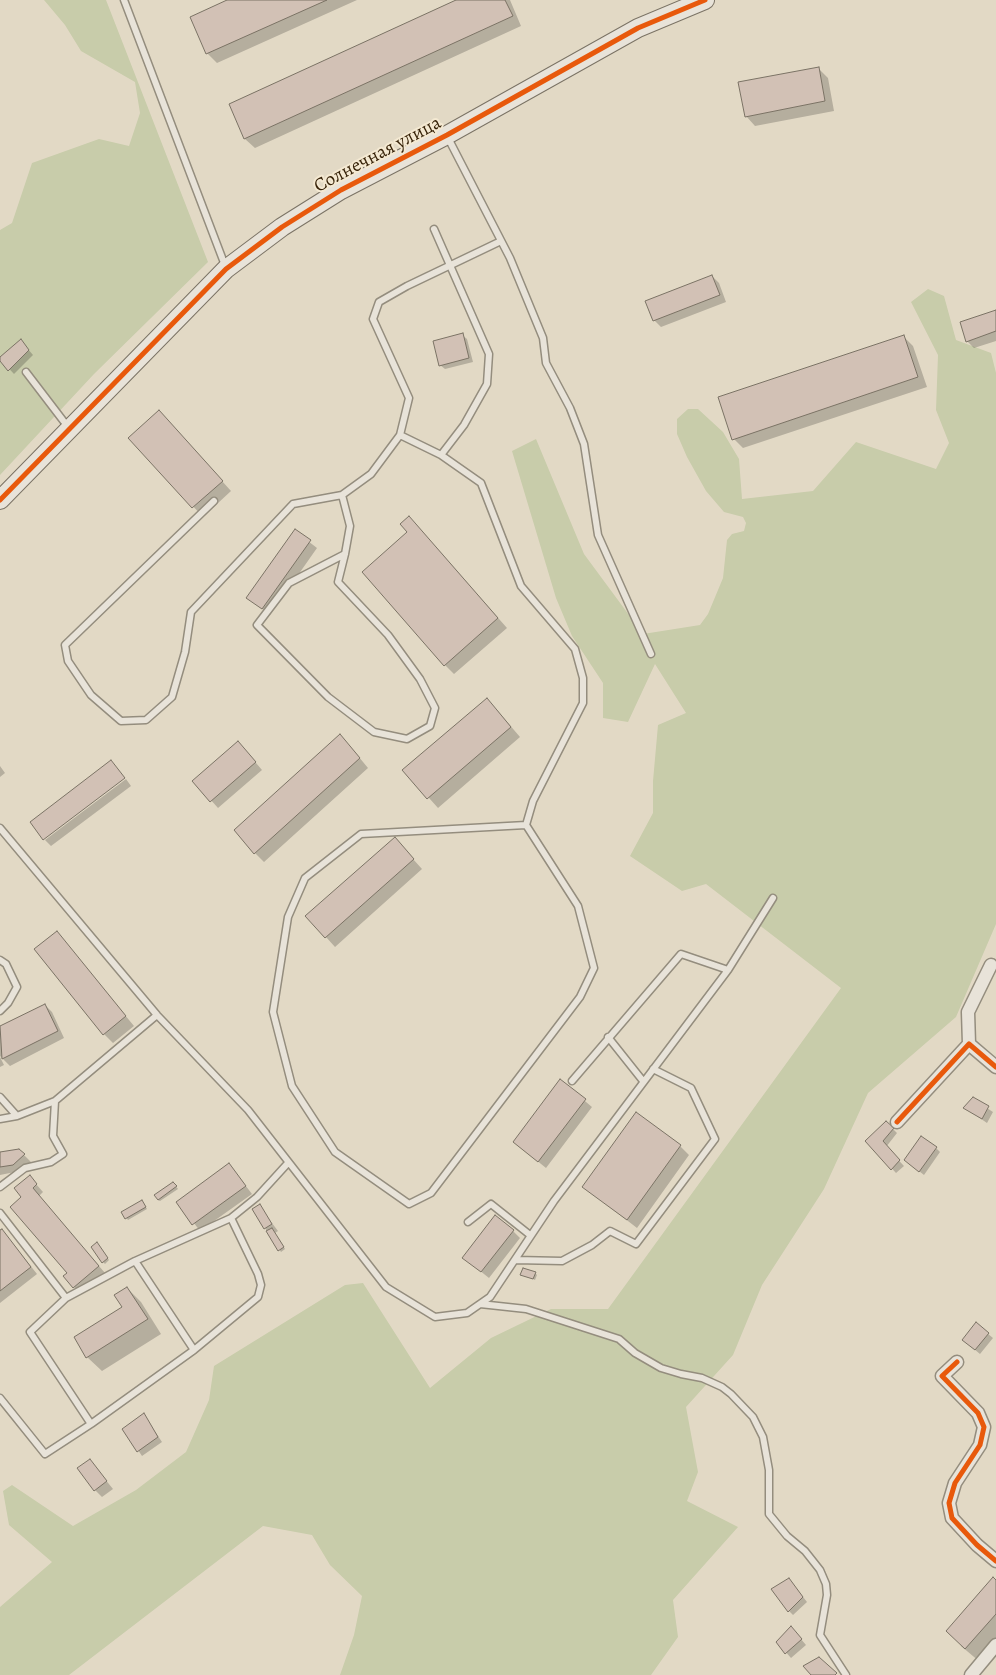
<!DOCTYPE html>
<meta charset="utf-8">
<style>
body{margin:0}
canvas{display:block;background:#e2d9c5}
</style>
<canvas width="996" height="1675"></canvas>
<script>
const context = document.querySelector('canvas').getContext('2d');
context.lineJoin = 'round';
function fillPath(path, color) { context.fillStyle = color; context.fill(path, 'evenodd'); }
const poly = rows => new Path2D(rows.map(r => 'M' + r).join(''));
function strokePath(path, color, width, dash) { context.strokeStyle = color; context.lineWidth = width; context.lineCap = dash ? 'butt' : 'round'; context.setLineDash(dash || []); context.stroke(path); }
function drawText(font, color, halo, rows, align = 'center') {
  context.font = font + ' Alegreya,serif'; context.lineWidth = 4; context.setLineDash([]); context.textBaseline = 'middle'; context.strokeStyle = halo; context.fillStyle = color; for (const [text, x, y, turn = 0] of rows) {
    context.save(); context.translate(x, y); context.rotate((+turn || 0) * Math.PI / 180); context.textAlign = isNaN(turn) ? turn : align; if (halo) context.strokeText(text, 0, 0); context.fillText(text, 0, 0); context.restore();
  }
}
fillPath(poly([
 [44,0,106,0,208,262,94,374,0,475,0,230,12,223,32,163,99,139,129,146,140,113,135,82,81,51,65,25],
 [928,289,944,296,956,340,991,353,996,373,996,924,956,1017,868,1093,824,1189,762,1285,733,1355,686,1407,698,1472,687,1501,738,1527,673,1600,678,1637,651,1675,340,1675,354,1635,362,1596,330,1565,312,1535,263,1526,69,1675,0,1675,0,1607,52,1562,9,1525,3,1491,12,1485,73,1526,136,1490,186,1452,209,1400,214,1366,345,1285,363,1283,430,1388,491,1338,551,1309,608,1309,841,988,706,884,682,891,630,856,653,813,653,781,658,725,686,713,655,664,628,722,603,718,603,683,572,636,556,598,512,451,536,439,584,554,643,634,700,625,708,614,723,578,727,540,732,534,744,531,746,523,743,517,724,512,706,491,687,457,677,434,677,419,688,409,698,409,723,432,739,459,742,499,813,491,856,442,936,469,949,443,936,410,938,355,911,302]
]), '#c8ccaa');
fillPath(poly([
 [230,0,357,0,217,63,207,53],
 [459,0,510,0,521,26,255,148,245,139,230,105],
 [818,68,828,78,834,111,755,126,746,116],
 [712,276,719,283,726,302,661,327,654,320],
 [996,311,996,341,974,348,967,341],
 [462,335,467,339,473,362,445,369,440,365],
 [903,336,913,346,927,387,743,448,734,439],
 [21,341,33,355,14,374,0,359],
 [168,421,231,491,203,517,130,438],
 [418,527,507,628,454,674,445,665],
 [295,531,317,548,270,615,248,598],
 [496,709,520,737,438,808,404,770],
 [349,745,368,768,264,862,255,853],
 [245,750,262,770,218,808,194,781],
 [0,766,5,773,0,777],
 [126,779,131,786,51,846,45,840],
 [404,849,422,869,335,947,326,937],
 [57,933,134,1026,113,1043,104,1034],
 [45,1005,52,1012,64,1038,10,1066,0,1056,0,1028],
 [0,1057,4,1065,0,1067],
 [561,1081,592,1107,546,1168,514,1142],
 [973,1099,993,1112,987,1123,965,1108],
 [886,1122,897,1133,886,1147,904,1166,896,1173,867,1141],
 [680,1146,689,1155,637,1228,584,1187],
 [936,1148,940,1152,924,1175,910,1164],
 [19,1150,31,1162,20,1171,0,1175,0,1153],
 [229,1164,252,1194,200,1231,178,1202],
 [36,1184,43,1192,39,1196,105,1273,81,1294,74,1287,68,1273,12,1207],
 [175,1185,178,1189,160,1201,158,1200],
 [142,1201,147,1209,128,1220,123,1213],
 [259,1206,278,1231,275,1233,285,1249,281,1252,265,1228],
 [2,1230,37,1274,0,1303,0,1232],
 [513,1231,520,1238,489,1278,464,1258],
 [99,1246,109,1260,105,1264,103,1262],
 [535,1273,537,1275,535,1280,522,1274],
 [127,1288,141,1302,161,1334,102,1371,87,1357,124,1307],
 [976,1324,993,1338,980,1354,968,1344],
 [144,1415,162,1442,142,1456,124,1429],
 [96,1468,113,1489,102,1497,95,1490],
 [789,1579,807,1602,793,1615,789,1611],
 [996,1582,996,1644,980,1662,961,1646],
 [795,1632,806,1645,791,1658,777,1642]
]), '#0003');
const building = poly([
 [227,0,327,0,206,54,190,17,227,0],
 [456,0,505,0,513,16,244,139,229,104,456,0],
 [819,67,825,101,745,117,738,82,819,67],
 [712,275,720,295,653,321,645,301,712,275],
 [996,310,996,331,966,342,960,322,996,310],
 [463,333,469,358,439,366,433,341,463,333],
 [904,335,918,377,732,440,718,397,904,335],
 [21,339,29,350,8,371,0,361,0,357,21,339],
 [159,410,223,481,192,508,128,438,159,410],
 [409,516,498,618,444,666,362,572,407,532,400,524,409,516],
 [295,529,311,540,262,609,246,598,295,529],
 [487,698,511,727,427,799,402,770,487,698],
 [340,734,360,758,254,854,234,830,340,734],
 [238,741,256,762,210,802,192,781,238,741],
 [111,760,125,778,43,840,30,822,111,760],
 [395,837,414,859,325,938,305,916,395,837],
 [57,931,126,1016,103,1035,34,949,57,931],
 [45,1004,58,1031,2,1059,0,1026,45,1004],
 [560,1079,586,1099,538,1162,513,1142,560,1079],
 [973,1097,989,1106,982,1119,963,1108,973,1097],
 [636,1112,681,1145,627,1220,582,1187,636,1112],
 [886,1121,894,1128,883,1141,900,1160,891,1170,865,1141,886,1121],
 [921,1136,937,1147,919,1172,904,1160,921,1136],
 [19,1149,25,1154,13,1165,0,1167,0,1152,19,1149],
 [229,1163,246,1186,192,1225,176,1202,229,1163],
 [30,1175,37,1184,33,1188,99,1266,73,1288,63,1276,67,1273,10,1207,21,1197,14,1188,30,1175],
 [173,1182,177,1186,158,1200,154,1195,173,1182],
 [142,1200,146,1207,125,1219,121,1212,142,1200],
 [260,1204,272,1224,264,1229,252,1209,260,1204],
 [495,1215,514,1230,481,1272,462,1258,495,1215],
 [272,1228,284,1247,278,1251,266,1231,272,1228],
 [2,1229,31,1267,0,1291,0,1230,2,1229],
 [97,1242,108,1258,102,1263,91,1247,97,1242],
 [523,1268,536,1272,533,1279,520,1275,523,1268],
 [127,1287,148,1319,86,1358,74,1337,122,1307,114,1295,127,1287],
 [976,1322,989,1333,975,1350,962,1340,976,1322],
 [144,1413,158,1437,137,1452,122,1429,144,1413],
 [90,1459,107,1481,94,1491,77,1468,90,1459],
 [993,1577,996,1580,996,1614,965,1649,946,1631,993,1577],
 [789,1578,803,1597,788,1612,771,1589,789,1578],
 [791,1626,802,1639,785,1654,776,1642,791,1626],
 [819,1657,837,1673,835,1675,811,1675,803,1666,819,1657]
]);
fillPath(building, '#d2c1b5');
strokePath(building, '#7b7365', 1);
const lane = poly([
 [124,0,226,268],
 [447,136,510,258,543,338,546,363,570,408,584,444,598,535,651,654],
 [434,229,489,354,487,384,464,425,441,455],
 [26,372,68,427],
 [400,435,441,455,481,483,521,586,575,649,583,678,583,703,533,801,526,825,578,906,594,968,580,997,431,1193,409,1204,335,1152,292,1086,273,1012,288,917,305,878,361,834,526,825],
 [342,495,350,526,345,554,338,582,388,635,420,679,435,708,430,726,407,739,374,732,328,697,257,625,289,583,345,554],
 [214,501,65,645,68,661,91,695,121,721,146,720,172,697,185,652,191,612,293,504,342,495,371,474,400,435,409,398,373,319,379,302,407,286,501,241],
 [0,828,157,1015,248,1110,386,1287,435,1317,467,1313,490,1297,554,1201,728,970,773,898],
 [0,960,6,964,17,987,8,1003,0,1011],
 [608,1037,643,1081],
 [572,1081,681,954,728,970],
 [0,1097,17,1116,55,1101],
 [0,1119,17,1116],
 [0,1187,25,1168,51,1162,63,1154,53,1136,55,1101,157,1015],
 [0,1213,66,1298,135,1261,231,1218,257,1197,288,1163],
 [468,1222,491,1204,530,1235],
 [516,1260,562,1261,592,1245,610,1231,636,1244,715,1139,691,1088,653,1069],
 [135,1261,194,1350,258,1297,261,1285,258,1274,231,1218],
 [66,1298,30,1332,91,1424,194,1350],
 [480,1304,526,1309,619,1339,635,1353,661,1368,681,1374,702,1378,722,1387,731,1394,753,1417,763,1437,769,1470,769,1514,787,1536,805,1551,820,1570,826,1584,827,1595,820,1635,846,1675],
 [0,1398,45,1454,91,1424]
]);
const street = poly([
 [969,1044,968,1012,991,965],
 [897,1122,969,1044,996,1067],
 [957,1362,942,1376,978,1413,984,1427,980,1445,955,1483,949,1503,952,1518,977,1545,996,1561],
 [971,1675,996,1645]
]);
const secondary = poly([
 [0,500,226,269,282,227,341,190,447,135,638,28,705,0]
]);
strokePath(lane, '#948d7e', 9);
strokePath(street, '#948d7e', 15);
strokePath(secondary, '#7b7365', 20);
strokePath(lane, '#e8e3d9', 6);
strokePath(street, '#e8e3d9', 12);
strokePath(secondary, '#e8e3d9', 18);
strokePath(poly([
 [0,500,226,269,282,227,341,190,447,135,638,28,705,0],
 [897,1122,969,1044,996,1067],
 [957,1362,942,1376,978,1413,984,1427,980,1445,955,1483,949,1503,952,1518,977,1545,996,1561]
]), '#e8590c', 5);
drawText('19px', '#362208', '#f4e9d2', [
 ["Солнечная улица",378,155,-28]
]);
</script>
